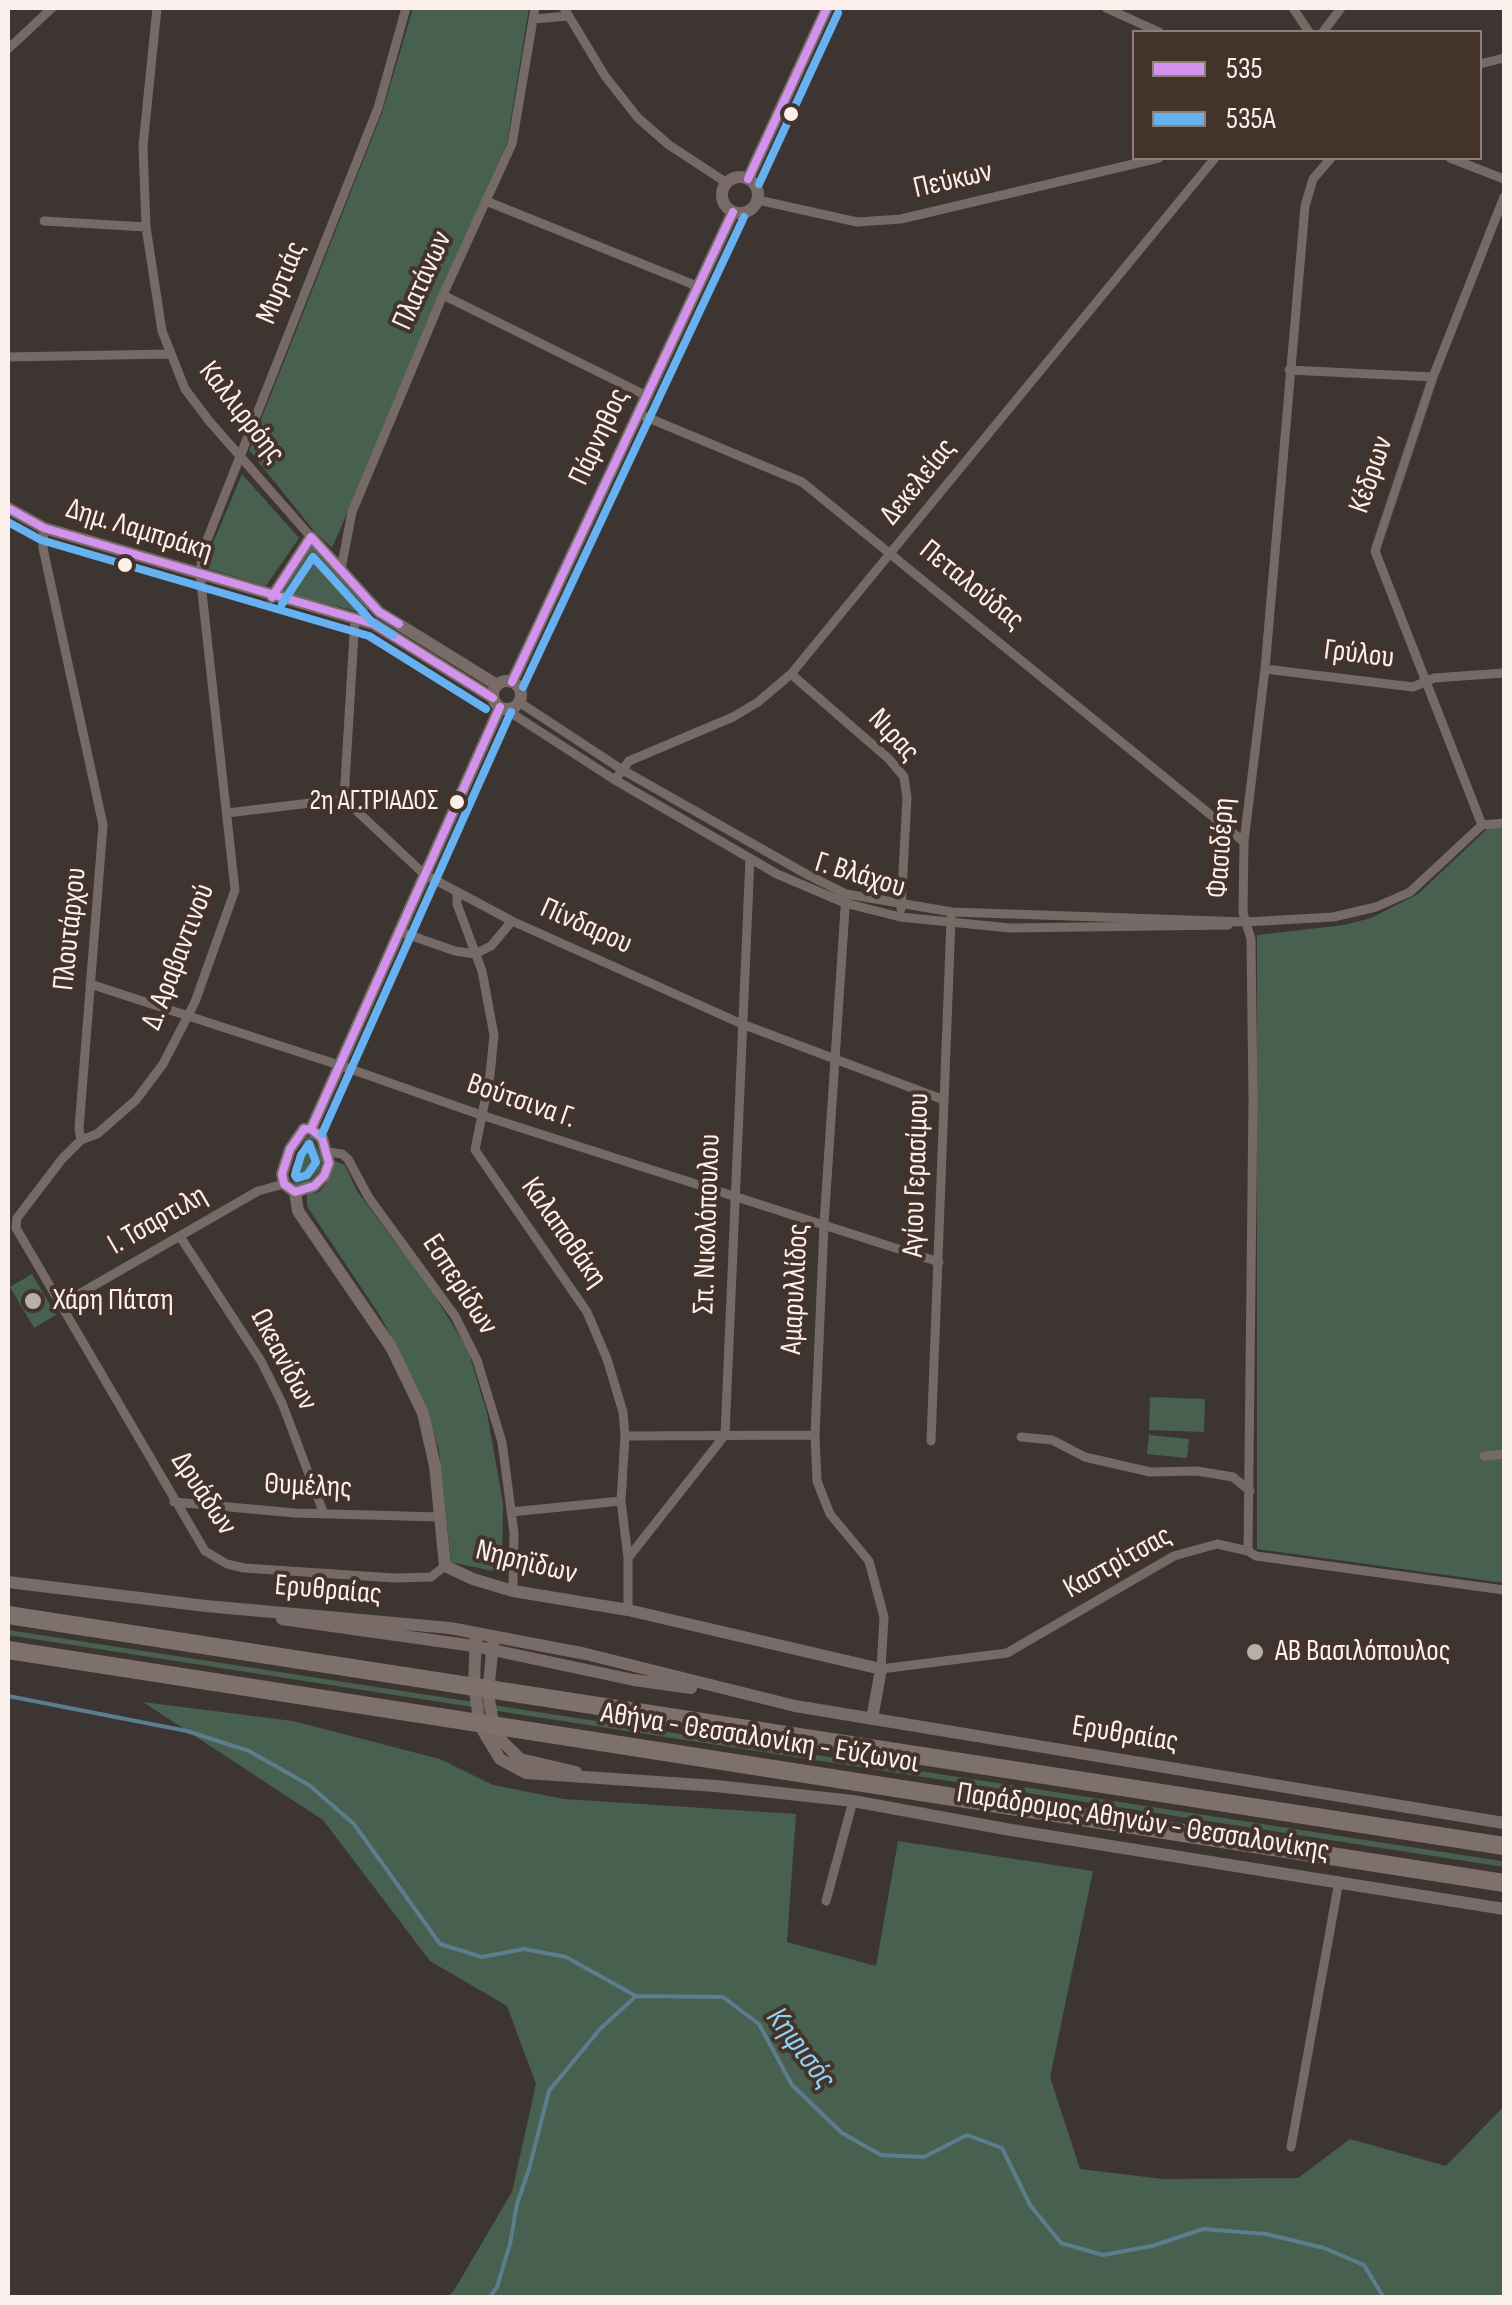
<!DOCTYPE html>
<meta charset="utf-8">
<style>
body{margin:0}
#map{position:relative;width:1512px;height:2305px;overflow:hidden;background:#3d3531;font-family:"Sofia Sans Condensed",sans-serif}
canvas{display:block}
.frame{position:absolute;inset:0;border:10px solid #fbf0eb;pointer-events:none}
.legend{position:absolute;left:1132px;top:30px;width:350px;height:130px;box-sizing:border-box;background:#43332b;border:2px solid #8d7f78;margin:0;padding:12px 18px;list-style:none;font-size:30px;color:#fbf0eb}
.legend li{display:flex;align-items:center;gap:20px;height:50px}
.legend b{width:50px;border:2px solid #8d7f78}
</style>
<div id="map">
<canvas width="1512" height="2305"></canvas>
<div class="frame"></div>
<ul class="legend">
<li><b style="height:12px;background:#d193ec"></b>535</li>
<li><b style="height:12px;background:#66b1f2"></b>535A</li>
</ul>
</div>
<script>
const context = document.querySelector('canvas').getContext('2d');
context.lineJoin = 'round';
function fillPath(path, color) { context.fillStyle = color; context.fill(path, 'evenodd'); }
const poly = rows => new Path2D(rows.map(r => 'M' + r).join(''));
function strokePath(path, color, width, dash) { context.strokeStyle = color; context.lineWidth = width; context.lineCap = dash ? 'butt' : 'round'; context.setLineDash(dash || []); context.stroke(path); }
function drawText(font, color, halo, rows, align = 'center') {
  context.font = font + ' "Sofia Sans Condensed",sans-serif'; context.lineWidth = 8; context.setLineDash([]); context.textBaseline = 'middle'; context.strokeStyle = halo; context.fillStyle = color; for (const [text, x, y, turn = 0] of rows) {
    context.save(); context.translate(x, y); context.rotate((+turn || 0) * Math.PI / 180); context.textAlign = isNaN(turn) ? turn : align; if (halo) context.strokeText(text, 0, 0); context.fillText(text, 0, 0); context.restore();
  }
}
fillPath(poly([
 [413,8,529,8,507,143,332,548,314,531,249,450,382,113],
 [242,474,299,538,266,586,206,568,210,550],
 [312,546,368,607,368,614,282,593],
 [1489,827,1504,827,1504,1583,1257,1549,1257,935,1344,925,1371,918,1418,894],
 [311,1136,323,1159,319,1171,307,1183,296,1186,291,1178,292,1168,306,1137],
 [332,1160,345,1165,357,1191,433,1293,468,1350,487,1413,503,1503,502,1573,451,1562,439,1450,424,1401,382,1319,307,1206,307,1194,319,1192,327,1182],
 [32,1274,56,1315,34,1328,10,1287],
 [1150,1397,1205,1399,1204,1432,1149,1430],
 [1149,1435,1189,1439,1187,1458,1147,1454],
 [8,1630,1495,1860,1504,1862,1504,1867,8,1635],
 [143,1702,293,1721,440,1759,493,1785,564,1799,796,1814,787,1942,876,1966,898,1841,1093,1871,1050,2077,1080,2169,1163,2179,1298,2178,1350,2139,1446,2166,1504,2106,1504,2297,446,2297,453,2292,512,2192,536,2084,507,2006,430,1961,323,1820]
]), '#476050');
strokePath(poly([
 [8,1696,187,1731,249,1751,309,1785,354,1824,440,1944,482,1957,524,1949,566,1957,636,1996,723,1997,759,2024,792,2085,842,2133,881,2155,924,2157,967,2135,1002,2148,1030,2205,1061,2243,1103,2255,1152,2246,1203,2229,1266,2234,1324,2248,1364,2265,1384,2298],
 [489,2298,497,2287,510,2244,517,2204,529,2169,549,2091,600,2029,636,1996]
]), '#5b7d8d', 4);
strokePath(poly([
 [157,8,143,146,146,227,162,331,185,389,210,422,311,537],
 [406,8,378,108,203,550,200,574,235,890,195,1002,163,1064,136,1100,97,1134,81,1140,62,1159,17,1218,16,1228,205,1551,227,1564,244,1568,394,1578,431,1577,445,1566],
 [564,8,605,76,638,118,669,145,727,183],
 [1106,8,1159,32],
 [1293,8,1309,32],
 [533,19,568,16],
 [1323,32,1341,8],
 [8,49,52,8],
 [1480,64,1504,58],
 [1450,158,1504,179],
 [758,200,857,222,901,219,1159,158],
 [486,201,697,286],
 [44,221,146,227],
 [443,295,647,396],
 [8,357,169,354],
 [1289,370,1433,377],
 [639,414,802,482,1244,842],
 [44,528,43,548,103,825,79,1129,81,1140],
 [341,569,352,512,443,295,512,144,535,8],
 [1265,669,1413,687,1434,678,1504,673],
 [791,674,889,759,904,777,907,798,901,909],
 [519,702,621,769,806,874,846,894,952,912,1246,922,1333,917,1376,907,1410,892,1482,825],
 [505,709,615,780,777,874,845,903,900,917,1010,928,1228,925],
 [615,780,629,761,733,717,758,702,791,674,1215,158],
 [344,799,424,874,512,921,742,1024,944,1100],
 [344,799,355,618],
 [227,813,344,799],
 [1482,825,1375,551,1433,377,1504,197],
 [1482,825,1504,823],
 [457,892,457,904,482,971,494,1035,490,1075,475,1150,587,1312,607,1359,623,1412,625,1436,621,1501,628,1558,628,1610],
 [846,894,824,1224,815,1435,817,1481,830,1514,869,1561,884,1617,881,1669,1007,1653,1174,1556,1217,1544,1248,1551,1256,1556,1504,1590],
 [398,931,455,951,475,954,491,946,512,921],
 [90,984,339,1065,481,1115,939,1262],
 [328,1152,342,1154,348,1159,369,1198,455,1316,477,1360,502,1442,514,1533,513,1591],
 [181,1238,261,1361,282,1403,324,1514],
 [60,1305,258,1191,284,1184],
 [625,1436,815,1435],
 [1021,1437,1052,1440,1085,1457,1150,1472,1197,1471,1233,1477,1250,1491],
 [931,1441,951,919],
 [1484,1456,1504,1454],
 [174,1502,295,1513,440,1517],
 [511,1512,621,1501],
 [1248,1551,1253,1100,1251,939,1243,913,1244,842,1265,669,1305,206,1313,179,1331,158],
 [628,1558,725,1435,750,858],
 [826,1901,853,1801],
 [1291,2147,1339,1881]
]), '#766a66', 9);
strokePath(poly([
 '722 195a18 18 0 1 1 36 0a18 18 0 1 1-36 0Z',
 [748,179,827,8],
 [8,508,44,528,374,624,493,698],
 [272,597,311,537,379,612,497,685],
 '493 695a14 14 0 1 1 28 0a14 14 0 1 1-28 0Z',
 [512,682,733,212],
 [304,1129,311,1129,322,1138,329,1163,324,1176,314,1186,295,1192,284,1184,282,1174,290,1149,304,1129],
 [311,1129,500,707],
 [295,1192,298,1211,391,1347,423,1413,435,1466,445,1566,473,1579,513,1591,628,1610,881,1669,872,1719],
 [8,1582,206,1606,450,1628,586,1654,795,1706,1504,1823],
 [282,1619,474,1646,634,1680,691,1688],
 [476,1633,474,1684,480,1726,500,1759,526,1773,716,1786,853,1801,1011,1830,1504,1909],
 [493,1642,488,1694,493,1722,502,1741,520,1759,576,1772]
]), '#796b67', 12);
strokePath(poly([
 [8,1615,404,1676],
 [8,1650,401,1711],
 [579,1703,1504,1846],
 [575,1738,1504,1883]
]), '#7e706b', 18);
strokePath(poly([
 [404,1676,579,1703],
 [401,1711,575,1738]
]), '#7e706b', 18);
strokePath(poly([
 [748,179,827,8],
 [8,508,44,528,374,624,493,698],
 [272,597,311,537,379,612,399,624],
 [512,682,733,212],
 [304,1129,311,1129,322,1138,329,1163,324,1176,314,1186,295,1192,284,1184,282,1174,290,1149,304,1129],
 [311,1129,500,707]
]), '#d193ec', 8);
strokePath(poly([
 [759,184,838,13],
 [8,522,41,540,369,636,486,709],
 [282,604,313,557,371,621,393,635],
 [523,687,744,217],
 [322,1134,511,712],
 [309,1144,316,1162,307,1175,297,1178,295,1175,301,1155,309,1144]
]), '#66b1f2', 8);
for (const [x, y, r, color] of [
 [791,114,9,"#fbf0eb"],
 [125,565,9,"#fbf0eb"],
 [457,802,9,"#fbf0eb"],
 [33,1301,10,"#b8afaa"],
 [1255,1652,10,"#b8afaa"]
]) { const dot = new Path2D(); dot.arc(x, y, r, 0, 2 * Math.PI); context.fillStyle = color; context.fill(dot); strokePath(dot, '#43332b', 4); }
drawText('28px', '#fbf0eb', '#43332b', [
 ["2η ΑΓ.ΤΡΙΑΔΟΣ",438,802]
], 'right');
drawText('30px', '#fbf0eb', '#43332b', [
 ["Πεύκων",953,181,-13],
 ["Πλατάνων",423,281,-66],
 ["Μυρτιάς",282,283,-68],
 ["Καλλιρρόης",241,413,52],
 ["Πάρνηθος",600,437,-65],
 ["Κέδρων",1372,475,-71],
 ["Δεκελείας",919,482,-51],
 ["Δημ. Λαμπράκη",139,531,17],
 ["Πεταλούδας",971,586,39],
 ["Γρύλου",1359,655,7],
 ["Νιρας",893,736,47],
 ["Φασιδέρη",1222,848,-86],
 ["Γ. Βλάχου",860,876,17],
 ["Πίνδαρου",586,927,24],
 ["Πλουτάρχου",71,929,-84],
 ["Δ. Αραβαντινού",179,957,-69],
 ["Βούτσινα Γ.",521,1102,19],
 ["Αγίου Γερασίμου",917,1175,-88],
 ["Ι. Τσαρτιλη",158,1221,-30],
 ["Σπ. Νικολόπουλου",708,1224,-88],
 ["Καλαποθάκη",563,1233,55],
 ["Εσπερίδων",459,1285,57],
 ["Αμαρυλλίδος",796,1289,-87],
 ["Ωκεανίδων",283,1360,62],
 ["Θυμέλης",308,1487,3],
 ["Δρυάδων",203,1494,56],
 ["Νηρηϊδων",526,1563,14],
 ["Καστρίτσας",1118,1563,-29],
 ["Ερυθραίας",328,1591,5],
 ["Ερυθραίας",1125,1735,9],
 ["Αθήνα - Θεσσαλονίκη - Εύζωνοι",760,1739,9],
 ["Παράδρομος Αθηνών - Θεσσαλονίκης",1143,1823,9]
]);
drawText('30px', '#fbf0eb', '#43332b', [
 ["Χάρη Πάτση",53,1301],
 ["ΑΒ Βασιλόπουλος",1275,1652]
], 'left');
drawText('italic 32px', '#91d3f3', '#43332b', [
 ["Κηφισός",800,2049,53]
]);
</script>
